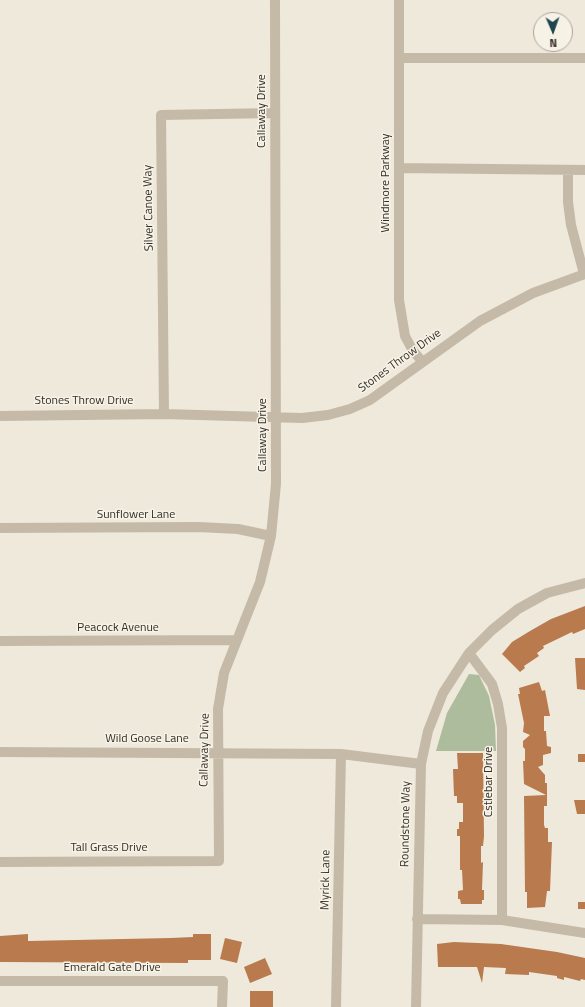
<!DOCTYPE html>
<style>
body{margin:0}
#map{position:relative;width:585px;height:1007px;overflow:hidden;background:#efe9db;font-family:"Titillium Web",sans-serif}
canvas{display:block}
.north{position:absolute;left:533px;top:12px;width:40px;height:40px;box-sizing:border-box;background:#f7f2e6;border:1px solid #a9a39a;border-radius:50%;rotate:178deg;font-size:11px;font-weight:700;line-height:16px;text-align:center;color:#332d27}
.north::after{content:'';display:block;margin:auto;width:14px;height:18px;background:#214550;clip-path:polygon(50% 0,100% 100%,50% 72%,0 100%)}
</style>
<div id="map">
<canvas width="585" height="1007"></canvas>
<div class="north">N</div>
</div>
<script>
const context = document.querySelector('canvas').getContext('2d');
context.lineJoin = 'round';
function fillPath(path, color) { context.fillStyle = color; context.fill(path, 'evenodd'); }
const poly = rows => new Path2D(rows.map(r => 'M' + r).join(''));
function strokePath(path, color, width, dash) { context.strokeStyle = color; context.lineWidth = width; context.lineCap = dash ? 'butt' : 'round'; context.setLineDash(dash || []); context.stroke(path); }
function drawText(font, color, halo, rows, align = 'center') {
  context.font = font + ' "Titillium Web",sans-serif'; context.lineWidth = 3; context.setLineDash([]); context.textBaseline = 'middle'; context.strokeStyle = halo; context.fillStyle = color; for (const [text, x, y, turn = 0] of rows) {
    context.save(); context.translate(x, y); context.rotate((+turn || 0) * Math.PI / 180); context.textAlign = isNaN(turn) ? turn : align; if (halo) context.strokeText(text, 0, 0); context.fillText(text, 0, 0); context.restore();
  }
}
fillPath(poly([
 [469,674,479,675,489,696,495,725,496,751,436,751,447,713]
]), '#acbc9c');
fillPath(poly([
 [585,606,585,629,573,634,572,632,543,646,544,648,537,653,539,656,524,666,525,668,520,672,502,654,512,642,530,631,551,619],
 [575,658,585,658,585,690,577,689],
 [539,682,542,691,545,690,550,716,544,716,544,731,546,731,547,746,551,747,551,753,543,755,543,765,538,767,545,775,545,783,547,783,547,806,544,806,544,825,545,828,548,828,548,842,552,842,550,891,547,891,545,907,527,908,527,892,525,892,524,796,546,795,524,784,523,761,525,761,525,749,523,747,523,741,530,735,523,732,524,723,518,694,520,694,519,688],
 [457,753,483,753,484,836,483,846,481,846,481,863,483,862,482,890,484,890,484,900,482,900,482,904,461,904,460,899,458,899,458,891,463,890,462,870,460,870,460,836,457,836,457,829,459,829,459,822,463,822,463,803,457,803,457,796,454,796,453,769,458,769],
 [578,754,585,754,585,762,578,762],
 [574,800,585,800,585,814,577,814],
 [578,902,585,902,585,909,578,909],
 [28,934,28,941,171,938,193,937,193,934,211,934,211,960,188,960,188,963,0,962,0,936],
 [225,938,242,942,237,963,220,959],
 [454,942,501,944,557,952,585,958,585,980,581,979,580,981,564,977,564,980,557,978,557,976,529,972,529,975,505,974,506,968,484,967,482,983,477,967,438,967,437,944],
 [265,958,272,974,250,983,244,967],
 [250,991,273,991,273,1007,250,1007]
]), '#b97a4e');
strokePath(poly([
 [399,0,399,300,405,336,413,351,422,361],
 [399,58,585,58],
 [399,168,585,170],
 [568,170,568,202,571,225,584,274],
 [164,414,161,115,275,113],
 [0,416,164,414,302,418,328,415,350,409,370,400,480,321,533,293,585,274],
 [0,528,198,527,238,529,271,536],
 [0,641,236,640],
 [469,653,492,684,498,704,502,728,502,920],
 [0,752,341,754,421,764],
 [0,862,219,861,218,709,224,673,260,582,271,536,276,484,275,0],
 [417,919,502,920,585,933],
 [0,981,223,981,222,1007],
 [336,1007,341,754],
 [416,1007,421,764,428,731,443,693,469,653,492,630,518,609,547,593,585,583]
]), '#c5baa8', 10);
drawText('12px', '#332d27', '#f7f2e6', [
 ["Callaway Drive",262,111,-90],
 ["Windmore Parkway",386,183,-90],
 ["Silver Canoe Way",149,208,-91],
 ["Stones Throw Drive",400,361,-36],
 ["Stones Throw Drive",84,401],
 ["Callaway Drive",263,435,-90],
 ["Sunflower Lane",136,515],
 ["Peacock Avenue",118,628],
 ["Wild Goose Lane",147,739],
 ["Callaway Drive",205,750,-89],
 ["Cstlebar Drive",489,782,-90],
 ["Roundstone Way",406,824,-89],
 ["Tall Grass Drive",109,848],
 ["Myrick Lane",326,880,-89],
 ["Emerald Gate Drive",112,968]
]);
</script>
